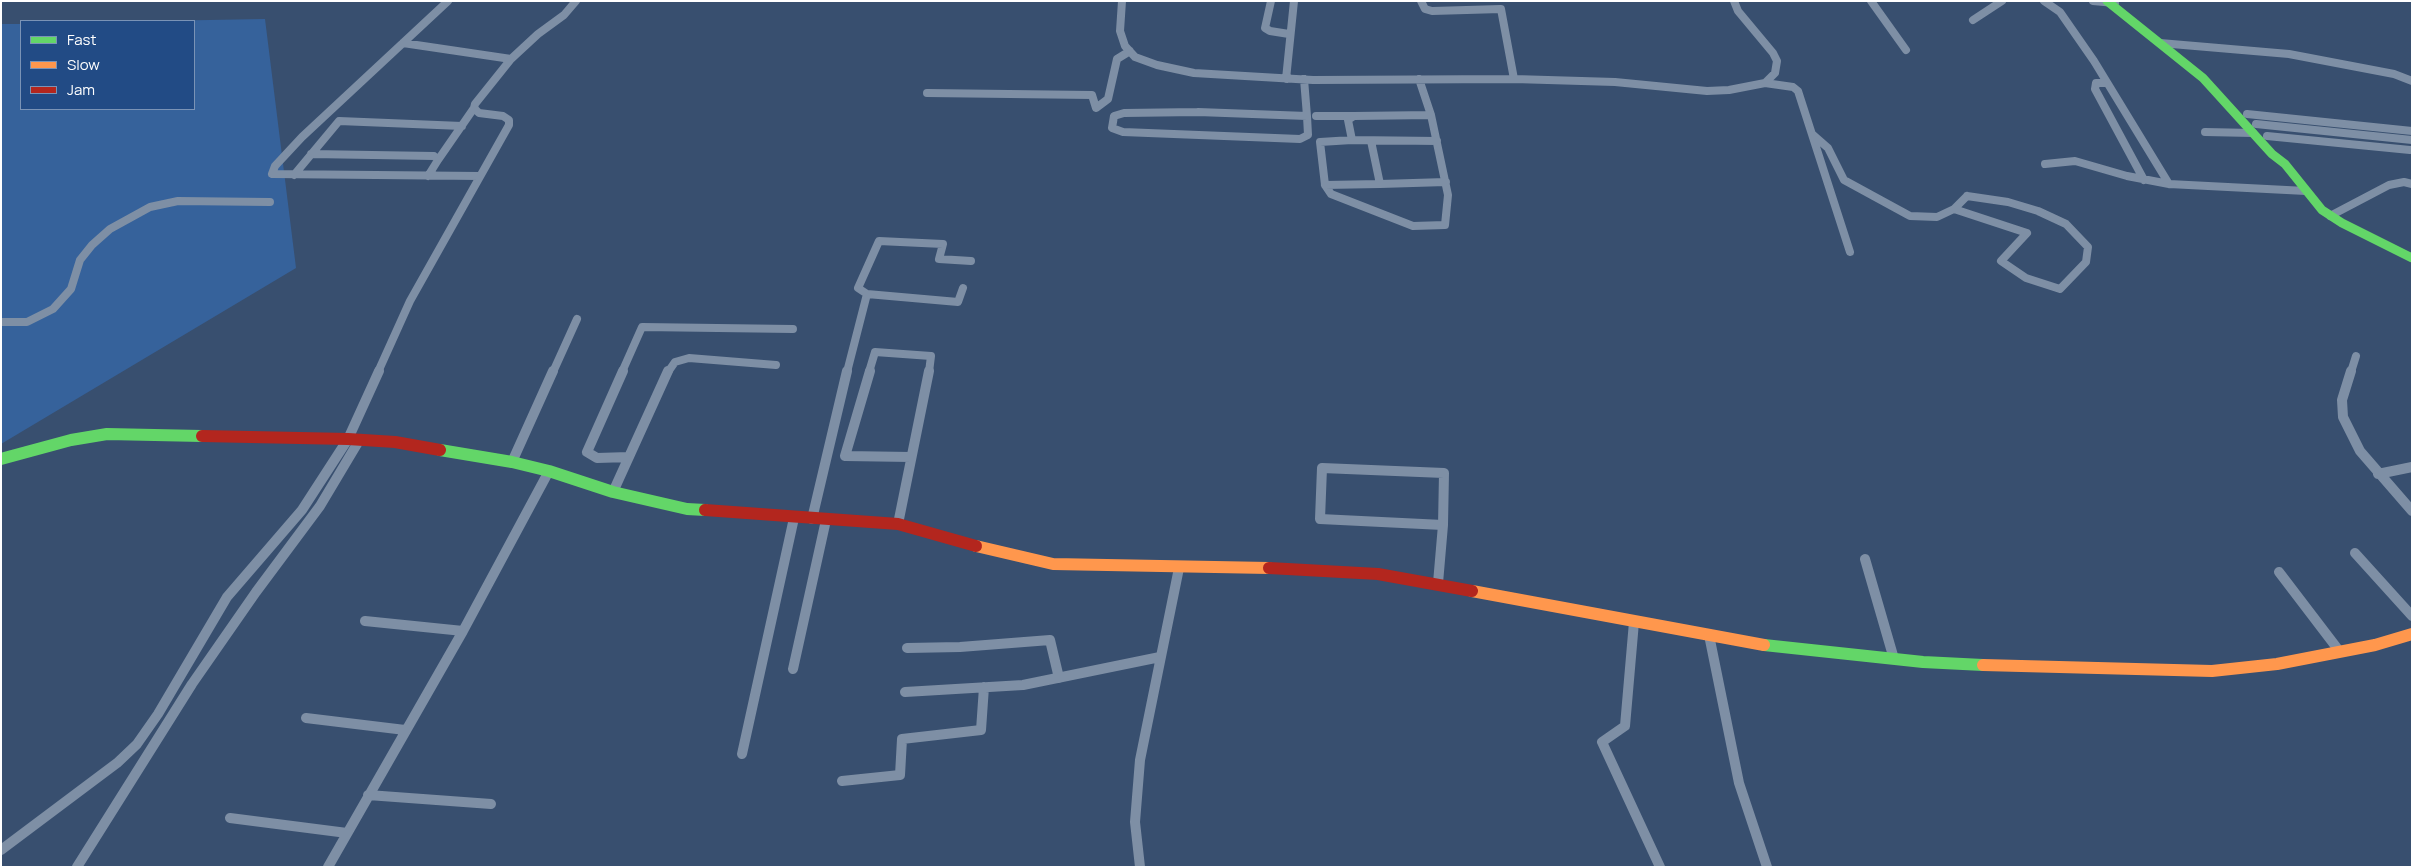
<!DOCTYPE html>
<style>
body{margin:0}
#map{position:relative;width:2413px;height:868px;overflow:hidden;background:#384f6f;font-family:Manrope,sans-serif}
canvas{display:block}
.frame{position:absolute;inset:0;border:2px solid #fff;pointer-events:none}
.legend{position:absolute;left:20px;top:20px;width:175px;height:90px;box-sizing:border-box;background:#224b85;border:1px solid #7a93b6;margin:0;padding:6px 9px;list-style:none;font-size:15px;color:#fff}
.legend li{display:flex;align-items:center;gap:10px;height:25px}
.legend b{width:25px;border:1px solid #7a93b6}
</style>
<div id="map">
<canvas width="2413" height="868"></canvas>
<div class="frame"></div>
<ul class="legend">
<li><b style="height:6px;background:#63d668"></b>Fast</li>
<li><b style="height:6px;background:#ff974d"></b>Slow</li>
<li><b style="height:6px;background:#b3261e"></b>Jam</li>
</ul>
</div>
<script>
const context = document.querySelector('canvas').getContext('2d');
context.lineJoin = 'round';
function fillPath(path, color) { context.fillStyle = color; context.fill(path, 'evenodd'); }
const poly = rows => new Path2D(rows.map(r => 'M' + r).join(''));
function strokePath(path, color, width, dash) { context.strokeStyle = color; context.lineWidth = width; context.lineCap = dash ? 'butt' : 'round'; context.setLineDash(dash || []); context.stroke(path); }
fillPath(poly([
 [265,19,296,268,1,444,1,24,21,24,21,109,194,109,194,21,153,21]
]), '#36629b');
strokePath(poly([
 [448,1,302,137,275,166,272,174,480,176],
 [1122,1,1120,31,1125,46,1135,57,1157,65,1194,73,1313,80,1514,79,1615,82,1707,91,1729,90,1765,83,1775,73,1777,61,1773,53,1738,11,1734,1],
 [1271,1,1265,28,1270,31,1289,34],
 [1421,1,1425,9,1432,11,1501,9,1514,79],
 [1871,1,1906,50],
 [2044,1,2060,12,2094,61,2169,184],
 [2093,1,2115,3],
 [1973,20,2002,1],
 [403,43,511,59],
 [2160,43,2289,54,2394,74,2412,81],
 [1286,79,1294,1],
 [1304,79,1307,116],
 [1765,83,1793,87,1798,91,1850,252],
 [2107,83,2096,83,2095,89,2144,180],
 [927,93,1092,95,1096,108,1108,99,1117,59,1130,51],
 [1198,112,1307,116,1308,135,1300,139,1123,132,1112,128,1114,116,1124,113,1198,112],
 [2247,114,2412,131],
 [1431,115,1354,116,1348,120,1352,140,1437,141],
 [1316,116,1354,116],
 [2256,124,2412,140],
 [2205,132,2253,133],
 [1812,134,1828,148,1844,180,1910,216,1937,217,1954,209],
 [2267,136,2410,150],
 [1352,140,1320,142,1325,185,1380,184,1371,141],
 [311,154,434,156,438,160,428,176],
 [438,160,474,108],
 [2045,164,2075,161,2127,176,2169,184,2306,191],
 [294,175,339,121,462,126],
 [1380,184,1446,182],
 [1325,185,1331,194,1413,226,1445,225,1448,195,1431,115,1419,79],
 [1967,196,2008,202,2038,211,2066,224,2088,247,2086,262,2060,289,2026,278,2001,261,2027,233,1954,209,1967,196],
 [2330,216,2389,185,2404,182,2412,184],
 [867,294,858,288,879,241,943,244,939,259,971,261],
 [1,322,27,322,53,309,71,289,80,260,92,245,110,229,150,207,178,201,270,202],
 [378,372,410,301,509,125,509,120,503,116,479,113,474,108,475,104,511,59,538,34,564,15,576,1],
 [553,372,577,319],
 [622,372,642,327,793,329],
 [668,372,675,362,689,358,776,365],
 [847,372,867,294,958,302,963,288],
 [869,372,875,352,931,356,929,372],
 [2351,372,2356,356]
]), '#7e8fa5', 8);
strokePath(poly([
 [623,371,587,452,597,458,629,457],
 [870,371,845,456,911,457],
 [2351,371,2342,400,2343,417,2360,451,2412,511],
 [512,462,553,371],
 [1322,468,1444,473,1443,525,1320,519,1322,468],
 [2378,474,2412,467],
 [613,492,668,371],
 [812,519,847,371],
 [898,524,929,371],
 [2355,553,2412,616],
 [1865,559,1894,659],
 [2279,572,2340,652],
 [1438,583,1443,525],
 [365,621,463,631],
 [1634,622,1625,726,1602,742,1660,867],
 [1709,635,1739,783,1767,867],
 [907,648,960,647,1050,640,1059,678],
 [793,669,826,520],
 [905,692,1023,685,1160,657],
 [306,718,405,730],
 [742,754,794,518],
 [842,781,900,775,902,739,981,730,984,687],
 [368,795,491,804],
 [230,818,347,833],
 [1,850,117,763,137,744,158,714,227,597,302,510,348,439,379,371],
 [77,867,192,684,256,592,320,506,360,439],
 [328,867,463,631,549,471],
 [1140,867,1135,822,1140,760,1179,568]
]), '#7e8fa5', 10);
strokePath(poly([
 [2107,1,2203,78,2272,154,2285,164,2322,210,2342,223,2412,258]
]), '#63d668', 9);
strokePath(poly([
 [440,450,512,462,549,471,613,492,687,509,705,510],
 [1,459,71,440,107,434,202,436],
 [1764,645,1923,662,1983,665]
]), '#63d668', 12);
strokePath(poly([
 [976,546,1053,564,1269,568],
 [1472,591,1764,645],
 [1983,665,2212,671,2277,664,2375,645,2412,634]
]), '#ff974d', 12);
strokePath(poly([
 [202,436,348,439,395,442,440,450],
 [705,510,898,524,976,546],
 [1269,568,1378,574,1472,591]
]), '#b3261e', 12);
</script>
